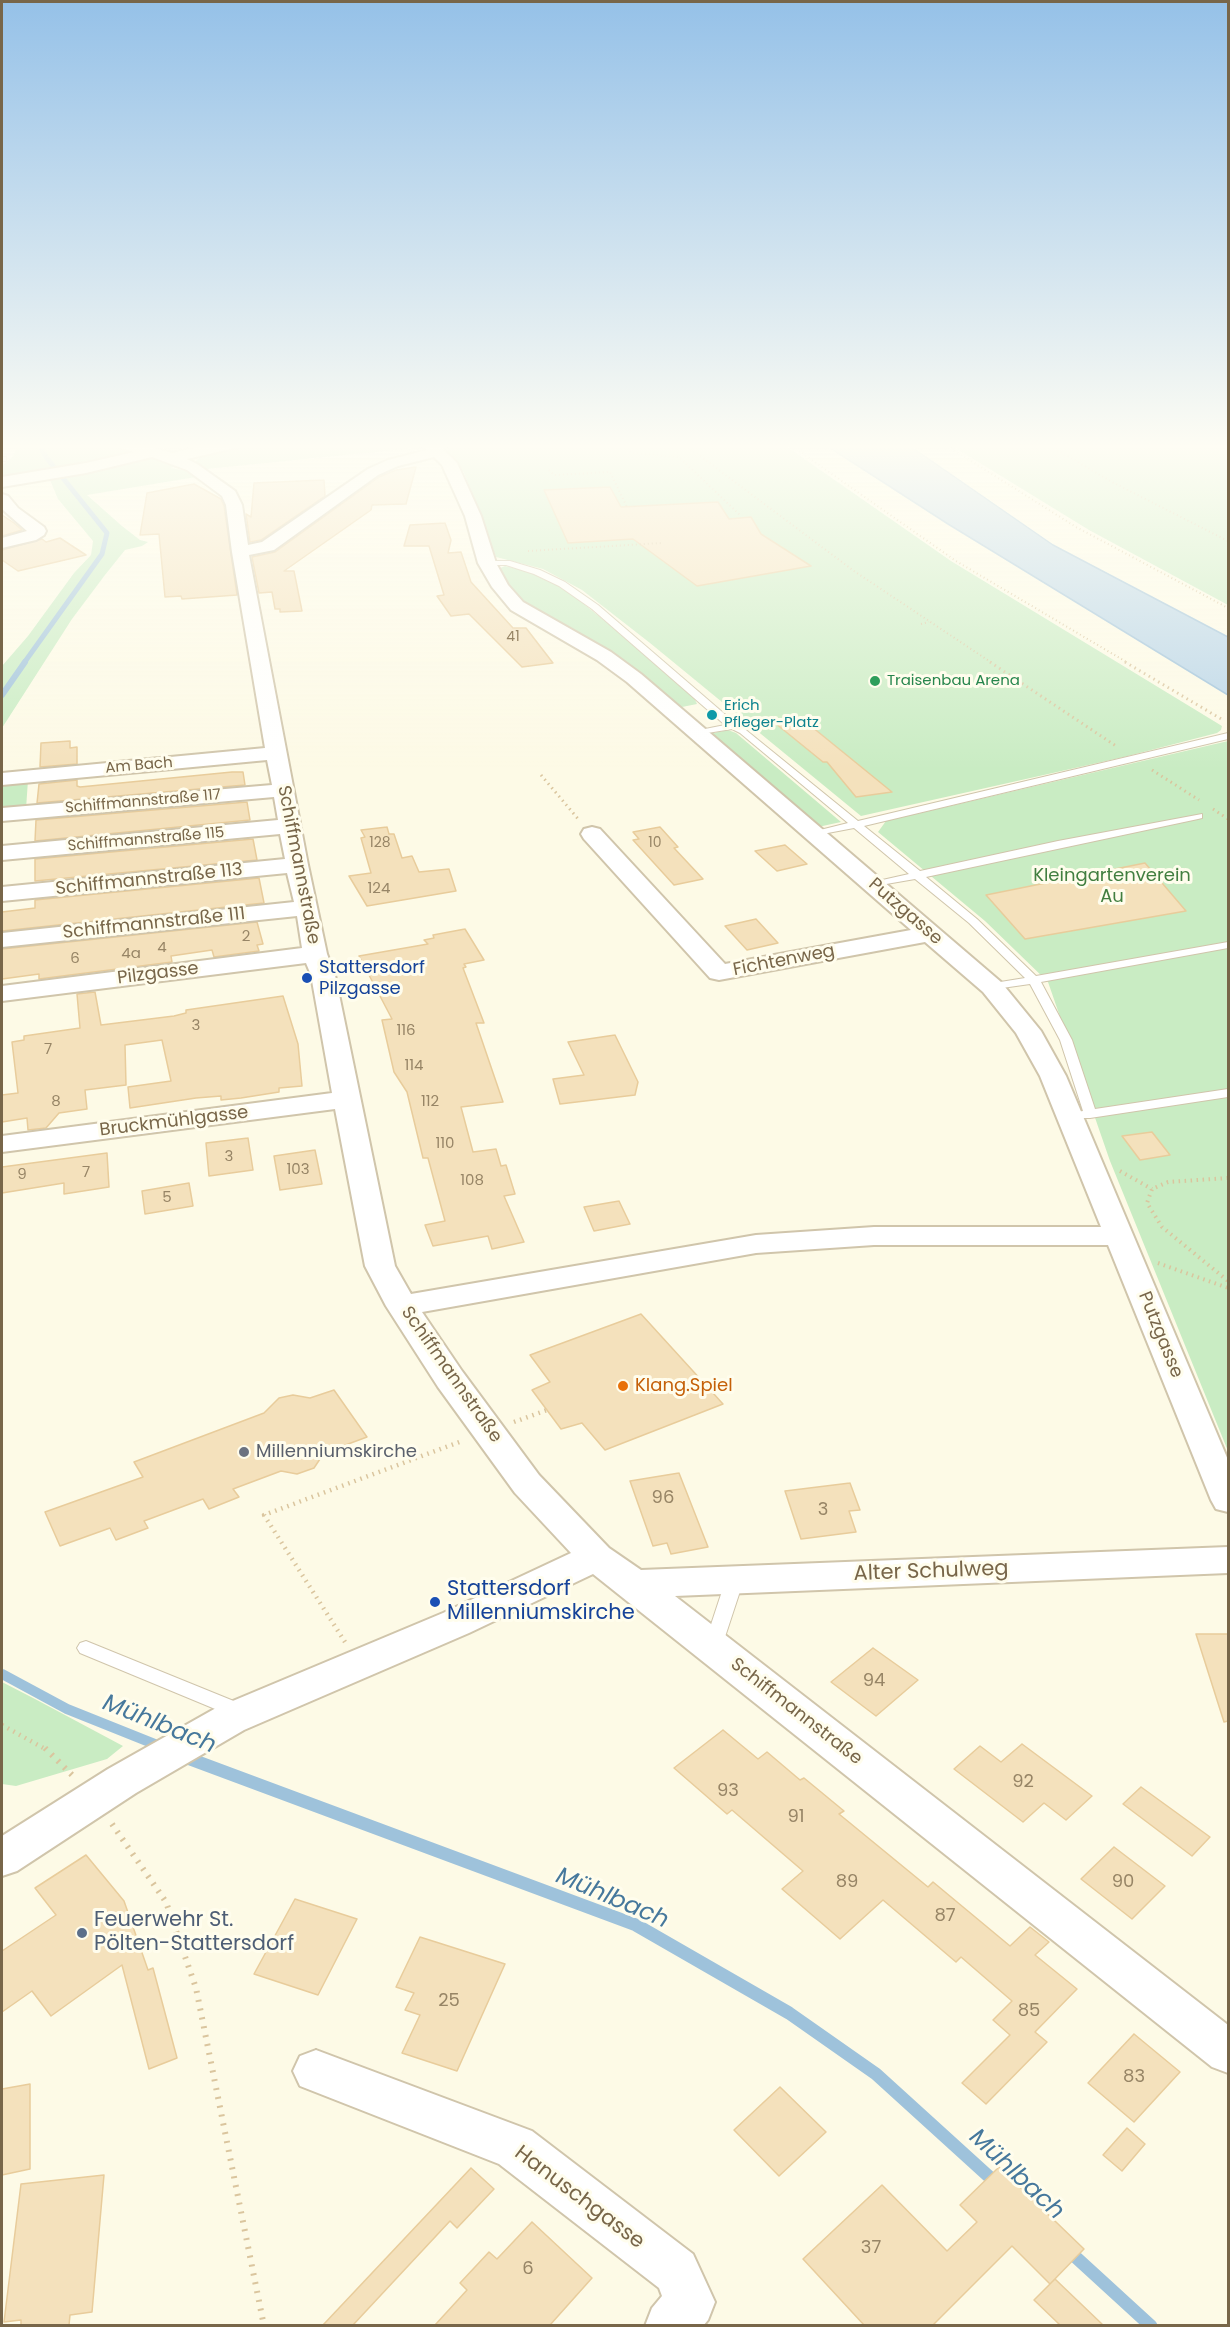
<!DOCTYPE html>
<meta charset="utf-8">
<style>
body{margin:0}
#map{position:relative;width:1230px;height:2327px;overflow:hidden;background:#fdfae6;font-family:Poppins,sans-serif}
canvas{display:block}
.frame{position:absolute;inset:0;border:3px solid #786649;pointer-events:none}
</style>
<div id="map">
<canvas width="1230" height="2327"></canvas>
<div class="frame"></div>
</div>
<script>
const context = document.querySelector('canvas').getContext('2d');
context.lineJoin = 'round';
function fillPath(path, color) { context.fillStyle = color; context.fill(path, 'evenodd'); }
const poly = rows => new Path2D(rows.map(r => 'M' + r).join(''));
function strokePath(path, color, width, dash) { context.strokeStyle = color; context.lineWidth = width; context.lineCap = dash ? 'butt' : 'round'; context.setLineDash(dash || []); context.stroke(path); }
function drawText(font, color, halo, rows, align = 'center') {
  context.font = font + ' Poppins,sans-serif'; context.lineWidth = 6; context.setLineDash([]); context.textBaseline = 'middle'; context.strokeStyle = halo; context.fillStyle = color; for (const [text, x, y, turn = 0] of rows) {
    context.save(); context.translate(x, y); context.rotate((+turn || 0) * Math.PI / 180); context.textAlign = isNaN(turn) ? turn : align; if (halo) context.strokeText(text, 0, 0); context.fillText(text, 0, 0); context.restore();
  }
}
fillPath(poly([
 [19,444,111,444,123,448,128,453,116,458,2,480,2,466,13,456],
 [251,444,422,444,425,447,206,469,194,463,203,455],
 [444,444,783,444,951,561,1222,726,1221,730,1217,733,1124,757,861,816,650,643,582,590,543,569,496,557,464,473,457,462,444,448,452,447],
 [949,444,1228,444,1228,605,1089,530],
 [138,458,153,458,172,463,176,465,171,468,187,471,196,477,87,495,122,526,140,540,148,542,142,546,125,550,105,575,72,619,2,728,2,666,28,636,74,573,91,555,93,541,58,499,50,480,53,475],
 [505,566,534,573,563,587,691,691,697,704,677,708,524,604,508,586,498,569],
 [728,730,736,733,841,822,818,827,708,734],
 [1228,741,1228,1451,1110,1161,1048,982,985,921,878,832,886,821],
 [28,780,26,809,2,812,2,782],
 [2,1682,35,1699,123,1746,107,1759,16,1786,2,1784]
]), '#c9ecc3');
const water = poly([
 [824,444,907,444,1053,545,1228,637,1228,695,948,524,824,444]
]);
fillPath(water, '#b9d5e8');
strokePath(water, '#9ec2db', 1.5);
strokePath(poly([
 [24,663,102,554,107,533,46,457,39,444]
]), '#9ec2db', 5);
strokePath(poly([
 [2,695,25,662]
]), '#9ec2db', 6);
strokePath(poly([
 [2,1674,67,1709,162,1747]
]), '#9ec2db', 10);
strokePath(poly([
 [182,1756,636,1925,789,2013,876,2074,996,2183],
 [1069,2251,1151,2326]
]), '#9ec2db', 13);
const building = poly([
 [416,467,406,504,372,505,371,510,284,571,294,571,302,611,280,612,280,609,275,609,272,592,259,593,252,557,275,552,379,477,396,470,416,467],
 [324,480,325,496,261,540,250,542,246,514,251,517,254,483,324,480],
 [194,484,221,499,224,506,237,595,182,599,181,596,165,597,159,534,140,535,147,493,194,484],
 [610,487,621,507,718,502,729,519,751,517,761,534,811,566,697,586,633,539,568,543,544,490,610,487],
 [2,515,14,523,22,530,2,536,2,515],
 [445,523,451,540,448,553,461,552,471,582,513,628,526,628,553,663,522,667,469,614,451,616,437,596,444,595,429,546,404,546,410,525,445,523],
 [60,538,86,555,18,571,2,560,2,550,42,539,46,542,60,538],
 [801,718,849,757,892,792,856,797,827,762,823,762,775,723,801,718],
 [70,741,70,748,77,747,77,764,40,767,41,743,70,741],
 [232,772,243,772,245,785,37,803,39,784,77,780,77,786,80,787,232,772],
 [247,802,250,820,35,841,36,820,247,802],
 [387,827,389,834,394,834,402,858,412,856,419,872,449,869,456,891,367,906,349,876,371,873,361,838,365,837,361,830,387,827],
 [660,827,678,847,674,848,703,879,674,885,633,840,639,839,633,832,660,827],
 [253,839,257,860,35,881,35,859,253,839],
 [785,845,807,864,777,871,755,851,785,845],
 [1145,863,1186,911,1025,939,986,895,1145,863],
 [259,878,264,903,2,931,2,912,35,908,35,900,259,878],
 [756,919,778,943,747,950,725,926,756,919],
 [257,922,263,944,257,945,259,951,214,957,212,950,171,956,172,962,39,979,39,974,2,979,2,949,257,922],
 [465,929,484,960,464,964,466,967,463,968,484,1023,476,1023,503,1102,461,1107,473,1152,496,1149,501,1166,506,1165,515,1194,504,1196,524,1242,492,1249,488,1236,433,1246,425,1225,445,1221,428,1158,423,1158,407,1092,394,1072,382,1020,392,1019,359,956,428,944,424,940,434,938,433,935,465,929],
 [95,992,101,1025,174,1016,186,1013,186,1010,283,996,298,1044,302,1086,279,1088,279,1092,241,1098,221,1100,221,1096,196,1098,130,1108,128,1087,171,1081,162,1040,125,1045,126,1085,85,1090,87,1109,59,1113,46,1128,28,1130,27,1118,2,1122,2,1095,18,1093,12,1042,24,1040,24,1036,80,1028,77,994,95,992],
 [615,1035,638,1082,635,1095,560,1104,553,1079,584,1075,568,1042,615,1035],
 [1152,1132,1170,1155,1140,1160,1122,1136,1152,1132],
 [248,1138,253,1170,209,1176,206,1143,248,1138],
 [315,1150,322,1184,280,1190,274,1156,315,1150],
 [107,1153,109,1187,64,1194,64,1183,2,1193,2,1167,107,1153],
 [189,1183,193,1206,145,1214,142,1191,189,1183],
 [619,1201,630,1224,594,1231,584,1207,619,1201],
 [641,1314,723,1404,605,1450,582,1423,561,1429,532,1390,550,1382,530,1355,641,1314],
 [334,1390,367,1437,324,1453,314,1468,297,1474,281,1471,233,1489,239,1497,209,1509,203,1499,144,1521,148,1528,116,1540,110,1528,60,1546,45,1512,143,1477,134,1462,264,1413,279,1398,293,1395,310,1398,334,1390],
 [679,1473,708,1547,671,1554,667,1543,653,1546,630,1481,679,1473],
 [850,1483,860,1510,849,1511,856,1532,801,1539,785,1491,850,1483],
 [1196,1634,1228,1634,1228,1721,1224,1722,1196,1634],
 [873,1648,918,1680,876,1716,831,1682,873,1648],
 [723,1730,758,1759,767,1752,800,1780,804,1778,844,1811,839,1814,928,1887,933,1882,1010,1946,1030,1927,1049,1942,1035,1955,1077,1989,1035,2032,1047,2042,986,2104,962,2083,1010,2035,993,2020,1012,2001,961,1957,956,1962,883,1900,840,1939,782,1889,803,1871,732,1810,727,1814,674,1768,723,1730],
 [1022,1744,1092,1796,1066,1820,1044,1803,1023,1822,954,1769,980,1746,1001,1762,1022,1744],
 [1141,1787,1210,1837,1192,1856,1123,1804,1141,1787],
 [1114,1847,1165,1886,1132,1919,1081,1879,1114,1847],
 [86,1855,124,1901,148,1970,153,1968,177,2058,149,2069,122,1965,51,2016,32,1991,2,2012,2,1951,56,1915,35,1888,86,1855],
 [295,1899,357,1919,318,1995,254,1974,295,1899],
 [420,1937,505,1964,457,2071,402,2053,420,2015,405,2010,414,1993,396,1987,420,1937],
 [1134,2034,1180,2072,1134,2122,1088,2083,1134,2034],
 [30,2084,30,2169,2,2175,2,2089,30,2084],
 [780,2087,826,2132,779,2176,734,2130,780,2087],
 [1127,2128,1145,2144,1122,2171,1103,2155,1127,2128],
 [999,2167,1084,2249,1050,2284,1012,2246,933,2325,864,2325,803,2259,882,2185,947,2251,977,2222,960,2205,999,2167],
 [471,2168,494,2189,457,2228,450,2221,353,2325,323,2325,471,2168],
 [104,2175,92,2312,70,2315,69,2325,21,2325,21,2320,4,2322,21,2184,104,2175],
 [532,2222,592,2278,550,2325,435,2325,467,2290,460,2283,489,2252,497,2259,532,2222],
 [1055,2279,1103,2325,1060,2325,1034,2300,1055,2279]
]);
fillPath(building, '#f4e1bc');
strokePath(building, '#e8cc9b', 1.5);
const service = poly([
 [2,457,6,457,6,461,2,461,2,457],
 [484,561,510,561,540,570,565,582,598,605,735,723,740,723,741,726,858,821,1228,733,1228,739,864,826,920,871,1058,841,1202,814,1202,818,1198,819,926,877,977,919,1036,976,1228,942,1228,948,1041,982,1072,1040,1095,1109,1228,1089,1228,1097,1090,1118,1077,1118,1075,1115,1077,1112,1083,1111,1060,1040,1030,984,988,990,986,987,988,984,1025,978,969,923,915,879,869,887,869,883,909,874,854,828,812,836,812,832,848,823,740,733,732,729,695,735,695,731,725,725,592,609,559,586,534,574,506,565,484,565,484,561],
 [735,1573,741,1574,744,1579,722,1646,719,1651,713,1653,707,1651,704,1646,726,1579,729,1574,735,1573],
 [86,1641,246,1706,248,1711,246,1716,239,1718,232,1716,80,1653,77,1648,80,1643,86,1641]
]);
const minor = poly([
 [116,444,141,444,172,453,212,444,241,444,239,447,187,459,197,464,235,491,242,505,248,545,262,542,368,469,388,460,427,450,422,444,438,444,457,463,481,516,496,563,508,585,523,602,611,652,641,674,1001,982,1041,1031,1066,1076,1228,1460,1228,1512,1216,1509,1211,1500,1108,1245,874,1245,756,1253,422,1312,462,1371,539,1475,609,1548,641,1570,1228,1547,1228,1573,675,1596,1228,2025,1228,2073,1212,2067,593,1574,469,1633,244,1730,136,1793,17,1871,2,1876,2,1836,108,1769,216,1708,443,1613,571,1553,515,1493,438,1387,386,1306,365,1266,335,1109,2,1152,2,1136,332,1093,311,975,306,963,2,1001,2,986,302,948,297,916,2,947,2,933,294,902,287,873,2,901,2,887,285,859,280,834,2,860,2,846,278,820,274,797,2,821,2,808,272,785,267,760,2,785,2,773,265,748,232,552,226,505,222,496,187,470,152,457,86,473,2,487,2,477,86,463,134,452,118,447,116,444],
 [434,457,442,465,465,516,478,563,492,587,511,610,597,660,627,682,911,930,725,964,600,829,592,827,584,829,581,834,584,839,710,978,719,980,925,942,983,992,1016,1033,1040,1076,1101,1227,874,1227,756,1235,411,1294,395,1266,335,975,327,954,308,865,249,555,274,550,378,475,398,466,434,457],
 [2,494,8,496,18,508,44,527,46,531,44,535,36,540,2,548,2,538,27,531,2,509,2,494],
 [316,2050,532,2131,693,2254,715,2302,708,2320,703,2326,645,2326,652,2308,662,2296,659,2288,499,2164,300,2086,293,2071,300,2056,316,2050]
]);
strokePath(service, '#d0c5ab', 2);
strokePath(minor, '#d0c5ab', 4);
strokePath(poly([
 [620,444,633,453,679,457,740,515],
 [684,444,854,571,992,663],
 [789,444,956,561,1128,663],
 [944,444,1076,527,1228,608],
 [1047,444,1112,482,1228,541],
 [549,470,554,475,610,472,627,507],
 [528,551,662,543],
 [921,624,929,622]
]), '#dac59e', 2, [1, 3]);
strokePath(poly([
 [990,662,1116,746],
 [1125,662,1223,720],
 [1152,770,1199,800],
 [541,775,579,820],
 [1213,809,1228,819]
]), '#dac59e', 3, [1.5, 4]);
strokePath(poly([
 [1120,1171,1152,1189],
 [1228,1178,1168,1182,1152,1189,1147,1203,1162,1227,1228,1281],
 [1158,1263,1228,1288]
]), '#dac59e', 4, [1.5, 4.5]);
strokePath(poly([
 [514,1422,547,1410],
 [345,1642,264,1515,462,1441],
 [2,1725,47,1750]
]), '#dac59e', 4.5, [1.5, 5]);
strokePath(poly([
 [45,1748,73,1776],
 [112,1824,166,1902,196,1988,264,2326]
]), '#dac59e', 6, [2, 7]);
fillPath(service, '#fff');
fillPath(minor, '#fff');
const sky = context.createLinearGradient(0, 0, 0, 770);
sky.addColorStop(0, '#95c1e8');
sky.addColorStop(0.58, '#fefdf4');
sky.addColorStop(1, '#fefdf400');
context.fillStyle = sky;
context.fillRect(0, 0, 1230, 770);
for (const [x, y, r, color] of [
 [875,681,6,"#2e9e5b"],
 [712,715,6,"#0f9aa8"],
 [307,978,6,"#1a4fb4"],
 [623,1386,6,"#e8710a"],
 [244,1452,6,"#6b7280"],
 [435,1602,6,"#1a4fb4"],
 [82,1933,6,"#5c6f8a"]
]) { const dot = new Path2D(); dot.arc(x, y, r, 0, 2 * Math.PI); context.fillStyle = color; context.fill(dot); strokePath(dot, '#fffded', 2); }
drawText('14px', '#978566', null, [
 ["41",513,637],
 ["128",380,843],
 ["10",655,843]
]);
drawText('15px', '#27864d', '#fffded', [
 ["Traisenbau Arena",887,681]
], 'left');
drawText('15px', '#0d838f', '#fffded', [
 ["Erich",724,706],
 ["Pfleger-Platz",724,723]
], 'left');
drawText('15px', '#786649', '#fffded', [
 ["Am Bach",139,766,-5],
 ["Schiffmannstraße 117",143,802,-5],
 ["Schiffmannstraße 115",146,840,-5]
]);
drawText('15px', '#978566', null, [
 ["124",379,889],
 ["2",246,937],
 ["4",162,948],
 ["4a",131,954],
 ["6",75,959],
 ["3",196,1026],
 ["116",406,1031],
 ["7",48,1050],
 ["114",414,1066],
 ["8",56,1102],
 ["112",430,1102],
 ["110",445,1144],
 ["3",229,1157],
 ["103",298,1170],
 ["7",86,1173],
 ["9",22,1175],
 ["108",472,1181],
 ["5",167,1198]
]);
drawText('18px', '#786649', '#fffded', [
 ["Schiffmannstraße",298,865,79],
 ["Schiffmannstraße 113",149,880,-6],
 ["Putzgasse",905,912,41],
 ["Schiffmannstraße 111",154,924,-6],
 ["Fichtenweg",784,961,-11],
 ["Pilzgasse",158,974,-7],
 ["Bruckmühlgasse",174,1122,-7],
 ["Putzgasse",1160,1335,68],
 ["Schiffmannstraße",451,1375,55],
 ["Schiffmannstraße",796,1712,38]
]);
drawText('18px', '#427f40', '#fffded', [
 ["Kleingartenverein",1112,876],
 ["Au",1112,897]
]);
drawText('18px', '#164399', '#fffded', [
 ["Stattersdorf",319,968],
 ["Pilzgasse",319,989]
], 'left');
drawText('18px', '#c56008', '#fffded', [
 ["Klang.Spiel",635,1386]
], 'left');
drawText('18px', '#5b616d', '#fffded', [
 ["Millenniumskirche",256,1452]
], 'left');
drawText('18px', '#978566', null, [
 ["96",663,1498],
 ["3",823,1510],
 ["94",874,1681],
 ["92",1023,1782],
 ["93",728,1791],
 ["91",796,1817],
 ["89",847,1882],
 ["90",1123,1882],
 ["87",945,1916],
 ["25",449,2001],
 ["85",1029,2011],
 ["83",1134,2077],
 ["37",871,2248],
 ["6",528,2269]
]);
drawText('21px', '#786649', '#fffded', [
 ["Alter Schulweg",931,1572,-2],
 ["Hanuschgasse",579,2198,37]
]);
drawText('21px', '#164399', '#fffded', [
 ["Stattersdorf",447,1590],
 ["Millenniumskirche",447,1614]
], 'left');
drawText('21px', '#4e5e75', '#fffded', [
 ["Feuerwehr St.",94,1921],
 ["Pölten-Stattersdorf",94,1945]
], 'left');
drawText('italic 24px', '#46789c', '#fffded', [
 ["Mühlbach",159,1725,22],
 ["Mühlbach",612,1899,23],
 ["Mühlbach",1016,2175,43]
]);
</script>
